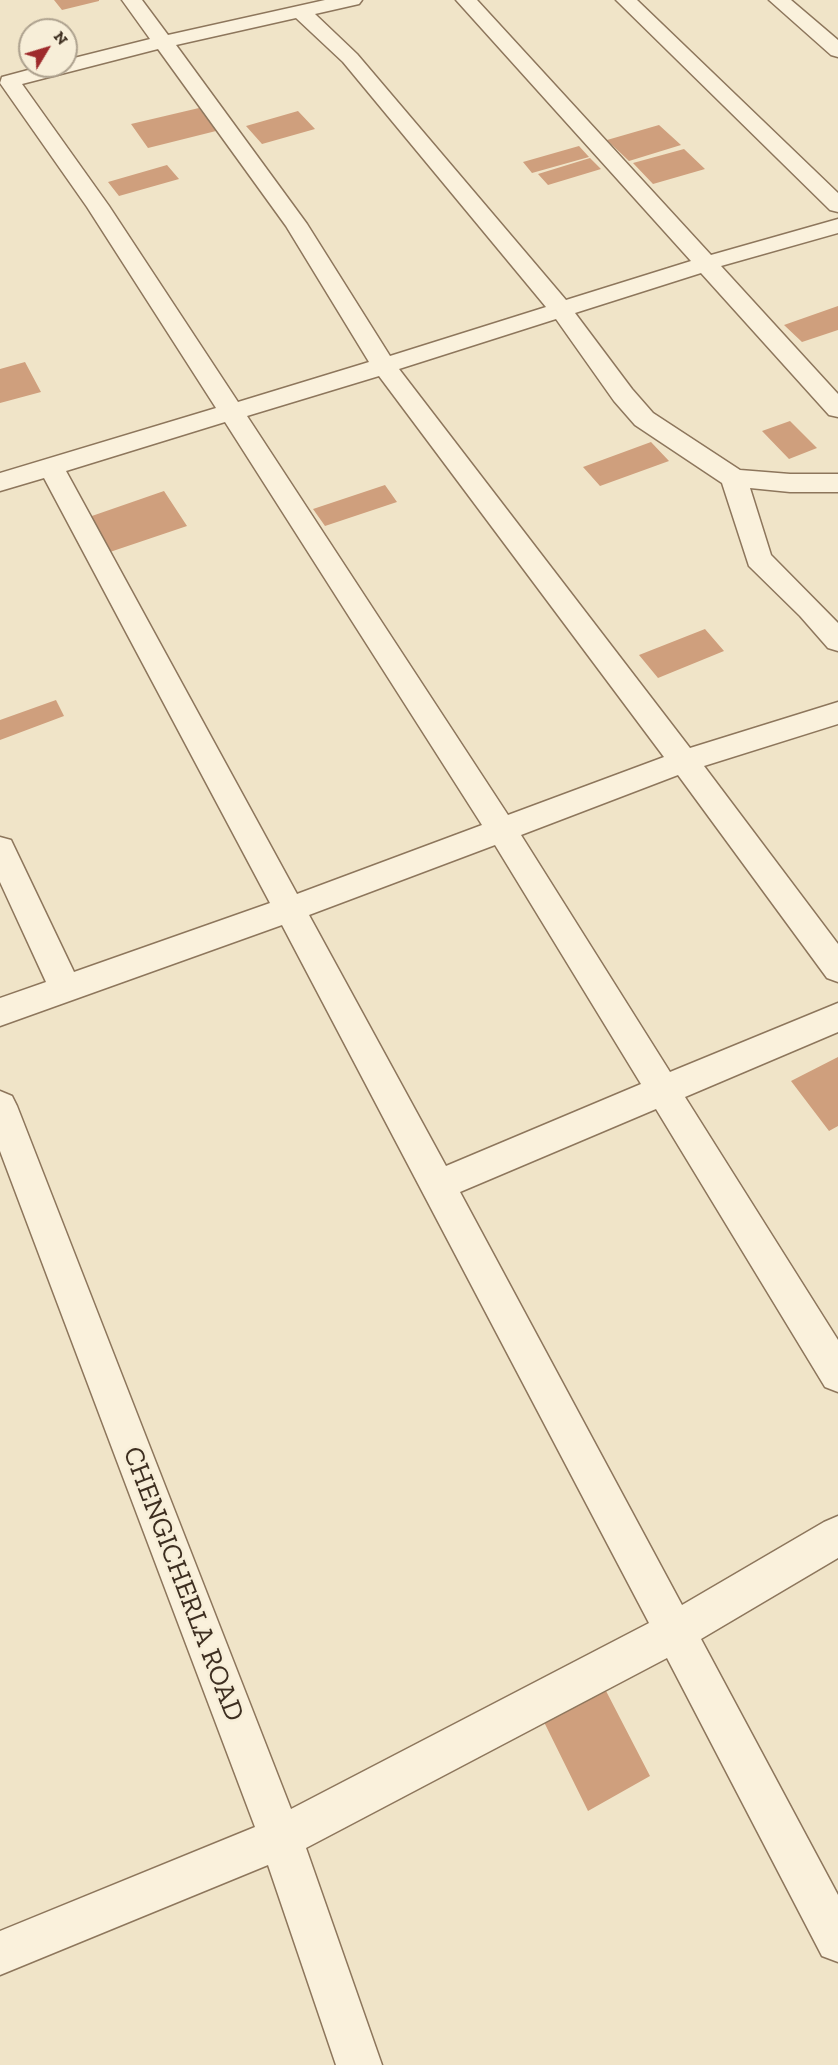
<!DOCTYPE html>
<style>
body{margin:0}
#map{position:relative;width:838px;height:2065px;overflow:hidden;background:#f0e4c8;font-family:"Zilla Slab",serif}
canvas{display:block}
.north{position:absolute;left:18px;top:18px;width:60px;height:60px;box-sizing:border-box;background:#f7eed8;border:2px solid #ada18e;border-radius:50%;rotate:52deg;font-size:16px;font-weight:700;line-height:24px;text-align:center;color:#3d2e20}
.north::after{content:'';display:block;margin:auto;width:21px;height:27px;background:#9e2a2b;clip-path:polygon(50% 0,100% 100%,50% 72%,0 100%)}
</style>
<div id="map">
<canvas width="838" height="2065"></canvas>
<div class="north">N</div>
</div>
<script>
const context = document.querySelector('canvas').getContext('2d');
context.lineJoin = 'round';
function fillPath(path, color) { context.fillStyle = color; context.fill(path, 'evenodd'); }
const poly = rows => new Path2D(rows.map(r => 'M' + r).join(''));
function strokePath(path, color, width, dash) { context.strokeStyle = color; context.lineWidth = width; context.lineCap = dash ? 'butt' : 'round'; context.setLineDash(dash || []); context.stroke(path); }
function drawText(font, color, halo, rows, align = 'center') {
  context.font = font + ' "Zilla Slab",serif'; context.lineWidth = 5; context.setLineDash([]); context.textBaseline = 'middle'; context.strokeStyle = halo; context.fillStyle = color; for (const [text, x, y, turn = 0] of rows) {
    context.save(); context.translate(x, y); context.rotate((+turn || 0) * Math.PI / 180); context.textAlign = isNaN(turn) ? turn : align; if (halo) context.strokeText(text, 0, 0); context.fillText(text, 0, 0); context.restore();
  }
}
fillPath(poly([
 [54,0,99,0,99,1,62,10],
 [199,108,216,131,148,148,131,124],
 [298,111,315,129,262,144,246,126],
 [659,125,681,145,629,161,607,140],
 [579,146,589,157,532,173,523,162],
 [684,149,705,169,653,184,633,163],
 [590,158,601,169,548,185,538,174],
 [167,165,179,179,119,196,108,182],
 [838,306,838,330,802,342,784,325],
 [25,362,41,392,0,403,0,369],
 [790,421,817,448,789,459,762,431],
 [651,442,669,461,600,486,583,467],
 [385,485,397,502,325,526,313,509],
 [164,491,187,526,110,552,89,517],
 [705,629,724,651,658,678,639,655],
 [56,700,64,716,0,740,0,720],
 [838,1057,838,1126,829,1131,791,1081],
 [605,1689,650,1776,588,1811,544,1722]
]), '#cf9f7d');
const street = poly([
 [122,0,142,0,168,35,325,0,362,0,359,4,315,14,357,54,566,300,691,261,456,0,477,0,711,255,838,219,838,233,721,266,838,394,838,417,829,415,701,273,575,313,632,389,653,413,740,470,790,474,838,474,838,492,790,492,750,488,771,555,838,623,838,651,828,648,800,616,749,566,722,483,635,425,614,401,556,319,399,369,690,748,838,702,838,724,704,766,838,944,838,982,827,978,678,775,521,835,670,1072,838,1003,838,1032,685,1097,838,1340,838,1392,825,1387,656,1109,460,1192,682,1605,824,1522,838,1516,838,1558,701,1639,838,1895,838,1962,822,1956,667,1658,306,1848,382,2065,336,2065,268,1865,0,1975,0,1931,255,1827,0,1151,0,1091,12,1096,17,1106,291,1809,649,1623,282,925,0,1026,0,998,46,982,0,882,0,837,11,840,74,972,270,903,44,478,0,491,0,473,216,408,87,207,0,83,2,77,43,66,66,66,66,60,150,39,122,0],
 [296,18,343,62,546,307,390,356,307,224,176,45,296,18],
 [158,49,286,226,369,362,238,402,109,206,22,84,158,49],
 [379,376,664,757,508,815,247,416,379,376],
 [225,422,482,825,297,894,66,471,225,422],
 [495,845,641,1084,446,1166,309,915,495,845],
 [616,0,637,0,838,193,838,212,830,210,616,0],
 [769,0,791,0,838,40,838,57,831,55,769,0]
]);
strokePath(street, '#8d765c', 3);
fillPath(street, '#faf1dc');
drawText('28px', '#3d2e20', '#f7eed8', [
 ["CHENGICHERLA ROAD",183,1584,69]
]);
</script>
